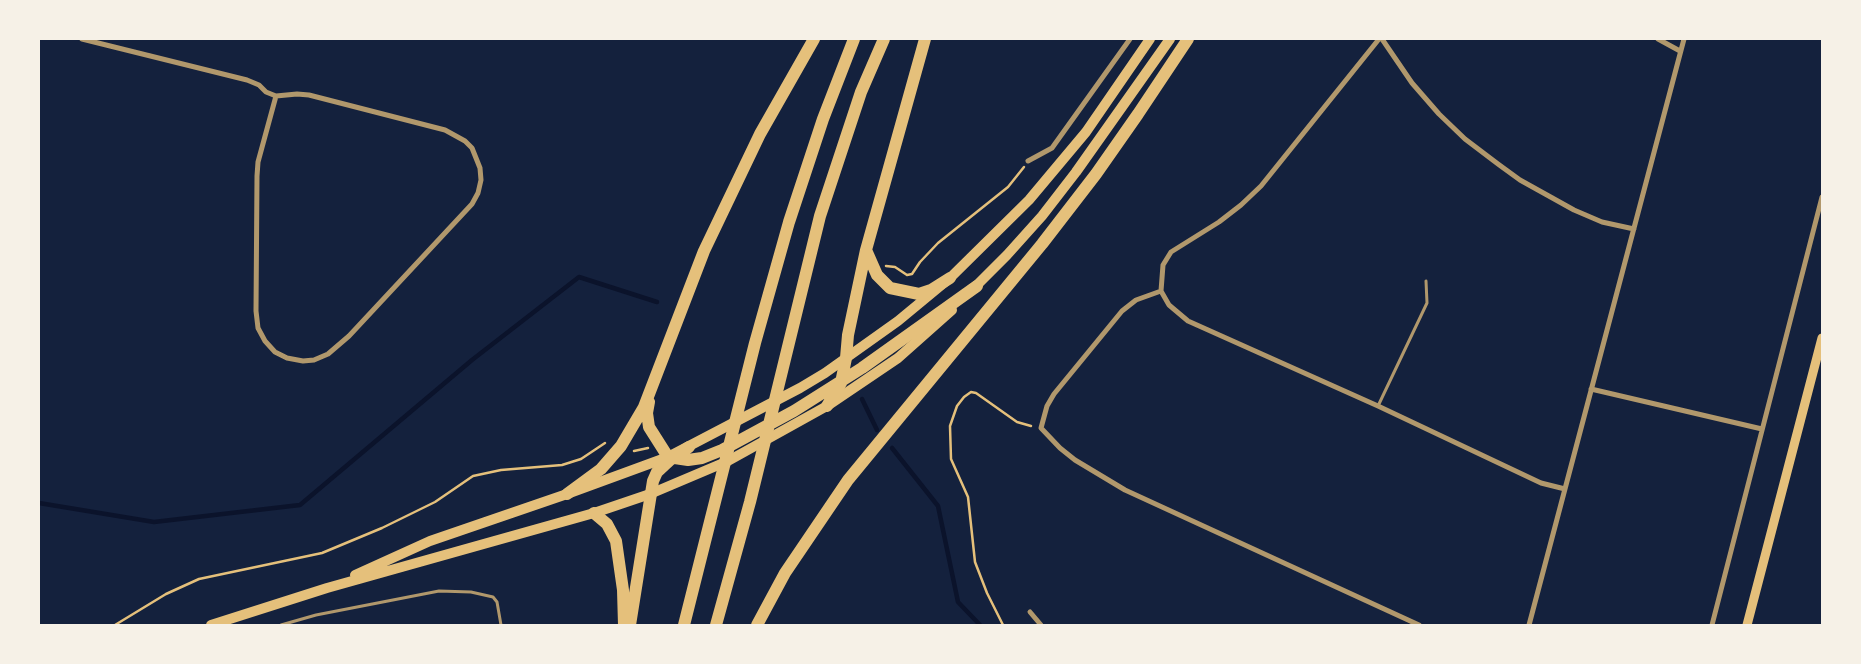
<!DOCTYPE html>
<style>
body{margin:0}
#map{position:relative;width:1861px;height:664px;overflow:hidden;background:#14213d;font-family:Mulish,sans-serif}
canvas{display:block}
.frame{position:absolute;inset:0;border:40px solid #f6f1e7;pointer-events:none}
</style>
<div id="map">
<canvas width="1861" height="664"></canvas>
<div class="frame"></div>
</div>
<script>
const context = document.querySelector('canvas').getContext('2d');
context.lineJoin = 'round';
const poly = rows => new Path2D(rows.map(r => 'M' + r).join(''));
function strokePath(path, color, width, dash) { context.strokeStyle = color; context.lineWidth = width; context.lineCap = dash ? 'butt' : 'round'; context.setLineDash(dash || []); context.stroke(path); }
strokePath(poly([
 [862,399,877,430],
 [892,448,938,506,958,602,980,625],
 [39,503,154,522,300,505,472,360,579,277,657,302]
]), '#0b132b', 4.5);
strokePath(poly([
 [886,266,895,267,907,275,912,274,920,262,938,243,1008,187,1024,167],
 [634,451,648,448],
 [115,625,166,594,199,579,322,553,382,528,435,502,473,476,501,470,562,465,581,459,605,443],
 [1003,625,987,593,975,562,968,497,951,459,950,426,957,406,964,397,971,392,976,393,1017,422,1031,426]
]), '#e5c07b', 2.5);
strokePath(poly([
 [1378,406,1427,303,1426,281],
 [281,625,316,615,439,591,471,592,493,597,497,602,501,625]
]), '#b1986c', 3);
strokePath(poly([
 [82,39,247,80,259,85,266,92,276,96,297,94,309,95,445,130,465,141,472,148,480,168,481,180,478,193,472,204,349,336,328,354,314,360,303,361,287,358,275,352,265,341,258,328,256,311,257,176,258,162,276,96],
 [1382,39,1412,83,1439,114,1465,139,1498,164,1520,180,1574,210,1602,222,1634,229],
 [1658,39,1680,51],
 [1028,161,1052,148,1130,39],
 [1161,291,1136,300,1122,311,1054,394,1047,406,1041,428,1060,448,1075,460,1125,490,1419,625],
 [1161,291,1169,305,1188,321,1378,406,1541,483,1565,489],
 [1161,291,1163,265,1171,252,1219,222,1241,205,1261,186,1379,39],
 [1591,389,1762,429],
 [1030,612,1041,625],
 [1529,625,1684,39],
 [1712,625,1822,197]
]), '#b1986c', 5);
strokePath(poly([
 [1747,625,1822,338]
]), '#e5c07b', 9);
strokePath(poly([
 [971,291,1007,255,1042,216,1076,172,1170,39],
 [355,575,430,541,567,494,668,457,800,388,825,373,898,321,950,278,1029,200,1086,132,1150,39],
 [211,625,327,588,594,513,650,494,728,461,827,406,898,358,952,310]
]), '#e5c07b', 10);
strokePath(poly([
 [866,250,877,275,890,288,919,294,931,290,950,278],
 [649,402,647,413,649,427,668,457,688,460,702,458,722,450,794,411,862,368,977,286],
 [827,406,841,383,846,358,848,335,866,250,925,39],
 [567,494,601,469,621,446,644,407,704,251,760,134,814,39],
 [594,513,607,524,616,541,623,590,624,625],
 [630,625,653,481,657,472,671,459,689,447],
 [684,625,755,343,789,222,823,119,854,39],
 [716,625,750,502,820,216,861,92,884,39],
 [757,625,785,573,848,480,1042,244,1096,174,1138,114,1188,39]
]), '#e5c07b', 12);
</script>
